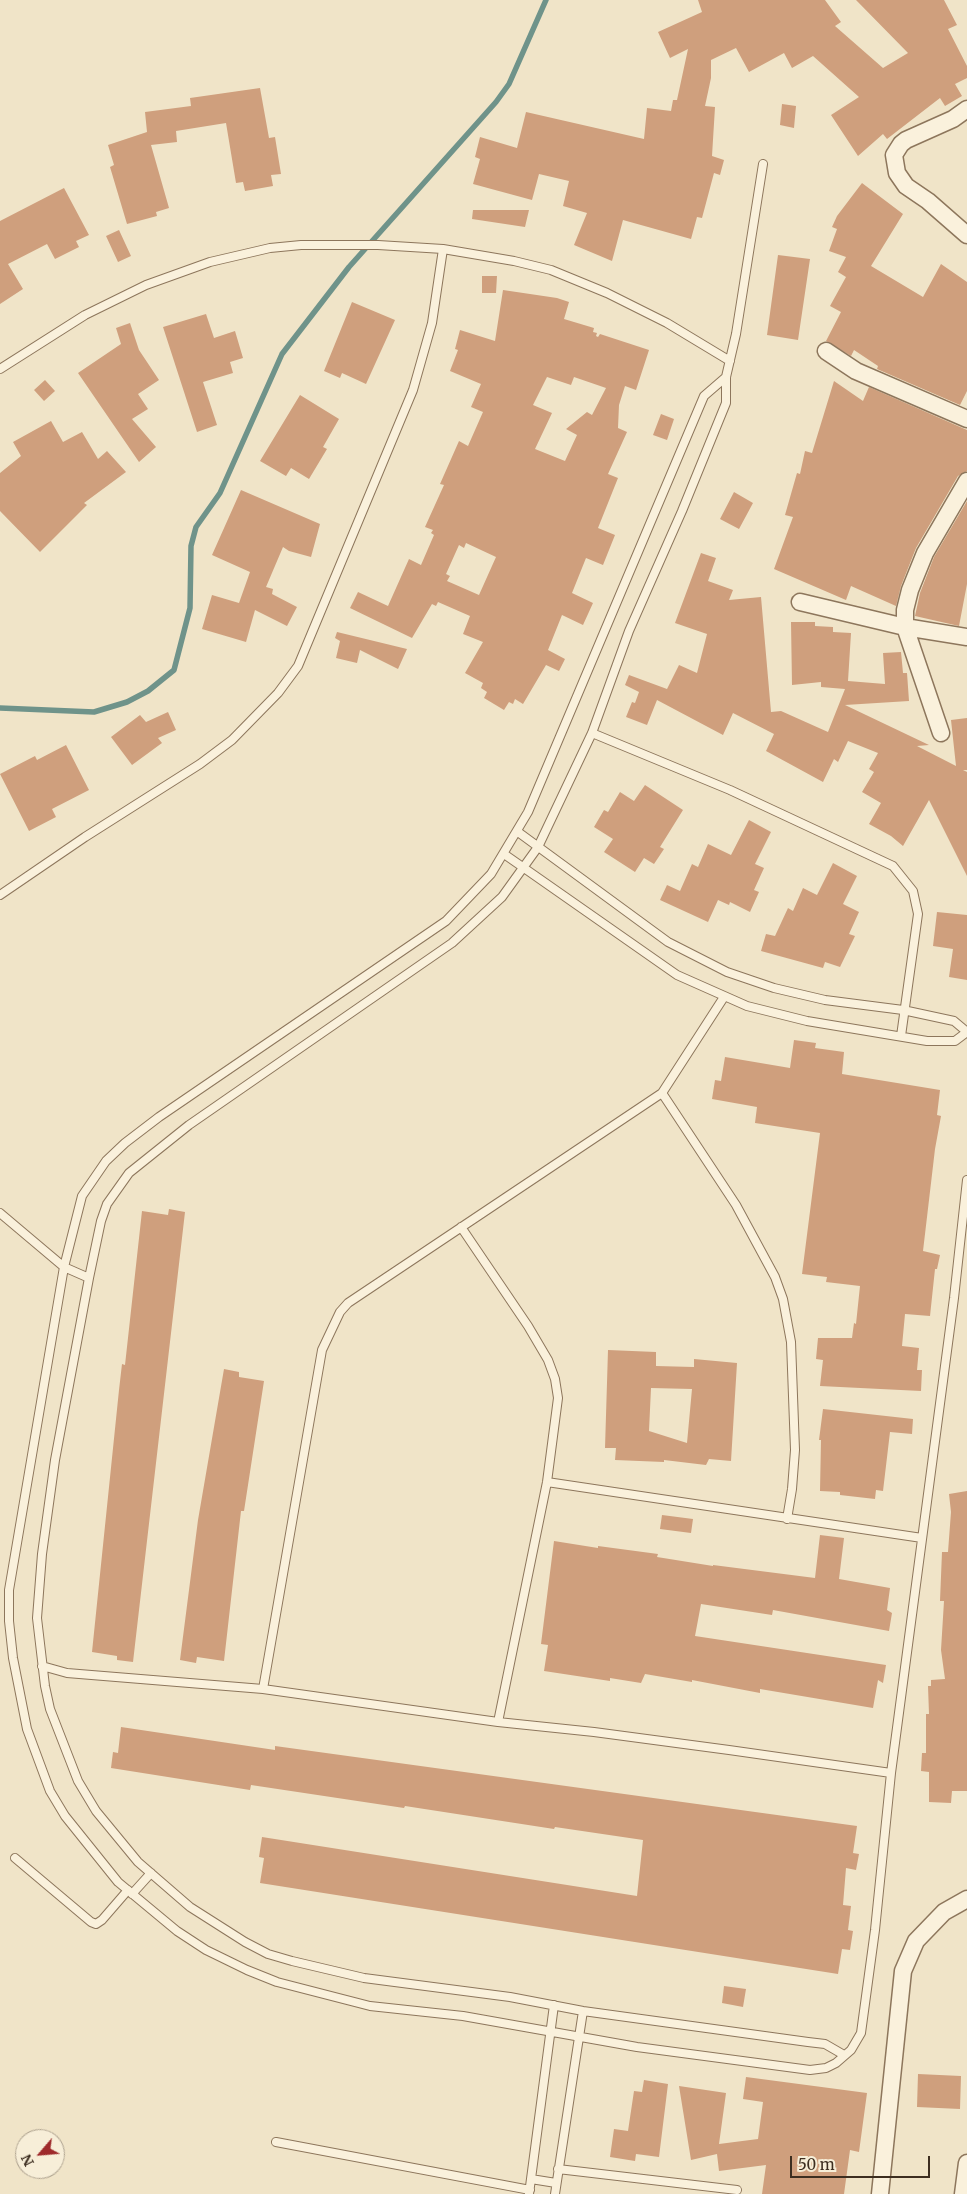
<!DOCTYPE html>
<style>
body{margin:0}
#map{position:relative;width:967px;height:2194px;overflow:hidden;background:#f0e4c8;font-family:Merriweather,serif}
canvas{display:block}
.north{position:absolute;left:15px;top:2129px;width:50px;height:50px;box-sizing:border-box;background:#f7eed8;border:1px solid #ada18e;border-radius:50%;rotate:243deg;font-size:14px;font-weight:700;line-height:20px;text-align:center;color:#3d2e20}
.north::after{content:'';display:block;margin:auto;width:18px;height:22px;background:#9e2a2b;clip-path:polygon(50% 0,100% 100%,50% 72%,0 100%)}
.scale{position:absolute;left:790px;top:2156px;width:140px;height:22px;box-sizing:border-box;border:2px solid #3d2e20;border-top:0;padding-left:6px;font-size:15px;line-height:18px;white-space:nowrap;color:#3d2e20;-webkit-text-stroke:4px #f7eed8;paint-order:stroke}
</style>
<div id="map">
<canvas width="967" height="2194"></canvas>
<div class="north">N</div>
<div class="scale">50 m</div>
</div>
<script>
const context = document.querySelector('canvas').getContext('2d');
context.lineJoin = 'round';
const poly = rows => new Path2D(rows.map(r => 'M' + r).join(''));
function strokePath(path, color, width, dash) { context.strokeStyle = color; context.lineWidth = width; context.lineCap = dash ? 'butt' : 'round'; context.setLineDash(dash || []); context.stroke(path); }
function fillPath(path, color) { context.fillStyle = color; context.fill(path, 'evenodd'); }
strokePath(poly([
 [0,708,94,712,127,702,148,691,174,670,190,608,191,546,196,527,220,493,282,354,349,267,496,102,509,84,546,0]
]), '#6f938a', 5.5);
fillPath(poly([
 [698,0,825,0,841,22,835,26,883,68,908,53,856,0,944,0,957,25,948,29,967,66,967,78,955,84,962,96,945,106,940,98,887,139,883,134,858,156,831,115,859,97,813,56,792,68,784,53,749,72,736,48,711,60,711,78,705,106,715,107,712,156,724,160,720,175,714,173,702,218,697,217,691,239,623,220,612,261,574,245,587,213,563,206,569,181,539,174,532,200,473,184,480,159,475,157,480,137,517,148,526,112,644,139,647,108,671,111,673,100,677,100,688,49,670,58,658,32,702,12],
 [260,88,269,138,275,137,281,174,271,175,273,186,245,191,243,182,236,183,226,123,176,131,177,142,151,145,169,208,156,212,157,216,127,224,110,167,114,165,108,145,147,132,145,112,191,106,190,98],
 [782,104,796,106,794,128,780,125],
 [862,183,903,214,871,266,923,297,941,264,967,282,967,391,960,405,877,369,878,366,854,350,851,356,826,341,841,312,830,306,846,277,838,272,846,257,829,251,837,229,832,227,837,216],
 [64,188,89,235,76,241,79,247,55,259,47,244,8,264,23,289,0,304,0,221],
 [473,210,529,210,525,227,472,219],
 [119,230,131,256,118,262,106,236],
 [778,255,810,259,798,340,767,335],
 [482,276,497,276,496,293,482,293],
 [503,290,557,298,569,302,564,319,594,328,593,332,597,333,596,336,598,337,600,334,649,350,636,390,625,386,619,405,618,428,627,432,608,474,618,478,598,528,615,535,603,565,586,558,572,593,593,603,583,625,562,615,548,650,565,659,559,671,546,665,523,704,515,699,513,704,509,702,504,710,484,698,487,692,481,688,483,683,465,673,483,642,463,634,470,616,438,602,436,606,432,604,412,638,350,608,358,592,388,606,409,559,421,565,434,535,431,533,433,530,425,527,444,485,440,484,459,441,468,446,483,412,471,407,481,384,450,371,458,350,455,349,460,330,495,341],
 [547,377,571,385,574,377,606,388,592,415,587,412,566,429,577,435,565,461,535,449,552,413,533,405],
 [466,543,496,557,479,595,447,581,450,576,446,574,459,545,464,548],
 [352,302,395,320,366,384,342,373,340,378,324,371],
 [206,314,214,338,235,331,243,358,230,362,233,373,203,382,217,425,197,432,163,327],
 [130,323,139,350,159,380,138,394,148,409,132,419,156,447,139,462,78,373,121,344,116,328],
 [45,380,55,391,44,401,34,390],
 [834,381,863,401,869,387,967,430,967,471,958,476,916,548,901,586,896,606,851,586,846,600,774,569,793,517,785,515,797,473,800,474,805,451,812,453],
 [300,395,339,419,323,447,327,449,309,479,291,468,286,476,260,461],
 [661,414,674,419,667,440,653,435],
 [51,421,63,442,82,432,98,459,107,451,126,472,84,503,87,505,40,552,0,511,0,473,21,456,13,442],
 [241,490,320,524,311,557,289,551,283,547,266,587,273,589,272,594,297,607,287,626,255,610,246,642,202,629,212,595,239,603,250,572,212,555],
 [734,492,753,503,739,529,720,519],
 [967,501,967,584,959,626,915,616,920,593,934,557],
 [701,553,716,558,708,581,733,590,729,600,761,597,771,712,781,711,828,732,845,689,821,687,821,682,792,685,791,622,815,622,815,626,833,627,833,632,851,633,848,681,885,684,883,653,901,652,903,673,907,673,909,701,845,705,929,745,917,746,956,766,951,720,967,718,967,770,963,770,967,772,967,876,929,800,903,846,891,836,869,824,881,803,862,792,874,772,869,769,878,753,848,741,838,762,834,759,823,782,766,751,774,734,733,713,723,735,657,700,647,725,626,717,632,702,635,703,639,692,625,685,629,675,667,689,679,665,697,673,707,634,675,623],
 [337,632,407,649,398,669,360,650,357,663,336,658,340,641,335,638],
 [168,712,176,730,158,738,162,743,132,765,111,737,140,715,146,722],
 [66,745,89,790,52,809,56,817,29,831,0,774,35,756,37,760],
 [645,785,683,810,660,847,664,849,654,864,644,858,635,872,604,852,613,839,594,827,604,810,608,812,620,792,634,801],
 [749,820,771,832,755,864,764,868,754,890,759,892,750,912,730,902,729,905,718,900,708,922,660,900,667,885,680,891,692,864,698,867,708,844,731,855],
 [833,863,857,876,843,904,859,912,849,934,855,936,840,967,825,962,823,968,761,951,766,934,775,936,788,908,793,911,803,888,817,895],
 [937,912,967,915,967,980,949,977,953,949,933,946],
 [794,1040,816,1043,815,1048,844,1052,842,1074,940,1090,937,1115,941,1116,935,1149,923,1251,940,1255,937,1269,935,1269,930,1316,905,1314,902,1346,919,1348,917,1370,922,1370,921,1391,820,1386,823,1360,816,1359,818,1338,852,1338,854,1323,856,1324,860,1286,826,1282,827,1277,802,1274,820,1133,755,1123,757,1107,712,1099,715,1080,721,1081,725,1057,790,1068],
 [169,1209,185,1212,133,1662,117,1660,117,1656,92,1652,119,1390,122,1364,125,1365,142,1211,168,1215],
 [608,1350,656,1352,656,1366,694,1367,694,1359,737,1363,731,1461,709,1459,706,1465,664,1460,664,1462,615,1460,616,1448,605,1448],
 [651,1388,692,1389,687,1443,649,1431],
 [224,1369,239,1372,239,1377,264,1381,244,1511,241,1511,224,1661,197,1657,196,1663,180,1660,198,1520],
 [823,1409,913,1419,912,1434,890,1432,883,1491,876,1490,875,1499,840,1495,840,1492,820,1491,821,1440,819,1440],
 [967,1491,967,1791,952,1791,951,1803,929,1802,929,1772,921,1771,922,1753,926,1753,926,1714,929,1714,928,1686,931,1686,931,1680,945,1679,941,1650,944,1601,940,1601,942,1552,948,1552,951,1512,949,1494],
 [662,1515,693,1519,691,1533,660,1529],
 [820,1535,844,1538,839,1579,890,1588,887,1610,892,1613,889,1631,773,1610,772,1615,701,1604,695,1636,886,1665,883,1683,878,1680,873,1708,760,1689,760,1693,692,1680,692,1682,645,1674,641,1683,610,1678,610,1681,544,1671,548,1645,541,1644,554,1541,598,1548,598,1546,658,1554,657,1557,713,1566,713,1565,815,1578],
 [121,1727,275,1750,275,1746,857,1826,853,1853,859,1854,856,1870,846,1868,843,1905,851,1906,848,1930,853,1931,850,1950,842,1949,838,1974,260,1883,264,1858,259,1857,262,1837,637,1896,643,1840,555,1827,554,1829,405,1806,404,1808,251,1785,250,1790,111,1768,113,1752,118,1753],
 [724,1986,746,1989,743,2007,722,2003],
 [918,2074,961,2076,960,2109,917,2107],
 [746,2077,867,2093,859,2152,850,2150,844,2194,762,2194,766,2165,719,2171,717,2154,691,2160,679,2086,726,2093,719,2144,758,2139,763,2102,743,2099],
 [644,2080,668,2084,659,2157,636,2154,635,2161,610,2157,614,2129,628,2131,634,2091,642,2092]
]), '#cf9f7d');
const service = poly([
 [763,164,736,334,726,377,726,403,682,511,629,631,592,733,538,847,502,897,452,943,189,1125,129,1173,107,1204,101,1221,89,1278,55,1460,42,1554,37,1618,45,1686,50,1709,78,1781,96,1811,138,1862,190,1907,245,1942,268,1954,292,1961,364,1978,510,1997,583,2011,808,2042,825,2044,844,2055],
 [0,369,85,315,146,285,210,262,270,248,301,245,378,245,443,249,514,261,551,270,607,293,667,323,730,361],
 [726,377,704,396,528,812,491,874,446,921,159,1117,125,1143,106,1161,82,1196,64,1267,9,1590,9,1621,13,1658,27,1729,50,1791,65,1816,118,1882,177,1931,206,1950,247,1970,277,1982,370,2006,463,2016,637,2047,810,2070,826,2068,836,2063,851,2050,861,2033,875,1930,891,1773,954,1298,967,1180],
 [592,733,730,790,893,866,913,891,918,914,901,1036],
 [518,832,668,942,727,972,774,988,825,1000,903,1010,954,1021,967,1032],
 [504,854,677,975,747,1006,807,1021,927,1041,955,1041,967,1032],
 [0,895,85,837,200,764,232,740,278,693,298,666,413,390,432,323,443,249],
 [662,1093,736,1205,775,1277,783,1299,791,1342,795,1450,792,1489,787,1519],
 [0,1213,64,1267,89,1278],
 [461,1227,528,1326,548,1360,555,1379,558,1398,547,1482,498,1722],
 [547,1482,922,1538],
 [42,1666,67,1673,263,1689,498,1722,594,1732,729,1750,891,1773],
 [263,1689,322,1350,340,1312,348,1303,662,1093,724,997],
 [15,1858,91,1922,96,1924,102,1920,128,1890],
 [132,1894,151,1873],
 [276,2142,530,2190],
 [558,2169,737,2190],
 [531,2179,556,2183],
 [529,2194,554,2005],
 [555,2194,583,2011]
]);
const minor = poly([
 [967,109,953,119,906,140,901,144,894,155,897,173,906,186,928,201,967,235],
 [826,351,856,371,967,419],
 [800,602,905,627,967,637],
 [941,733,905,627,905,610,910,590,925,553,967,481],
 [880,2194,903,1971,916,1941,944,1912,967,1899],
 [963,2194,967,2163]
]);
strokePath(service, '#8d765c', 10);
strokePath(minor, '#8d765c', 19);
strokePath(service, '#faf1dc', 8);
strokePath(minor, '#faf1dc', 16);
</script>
